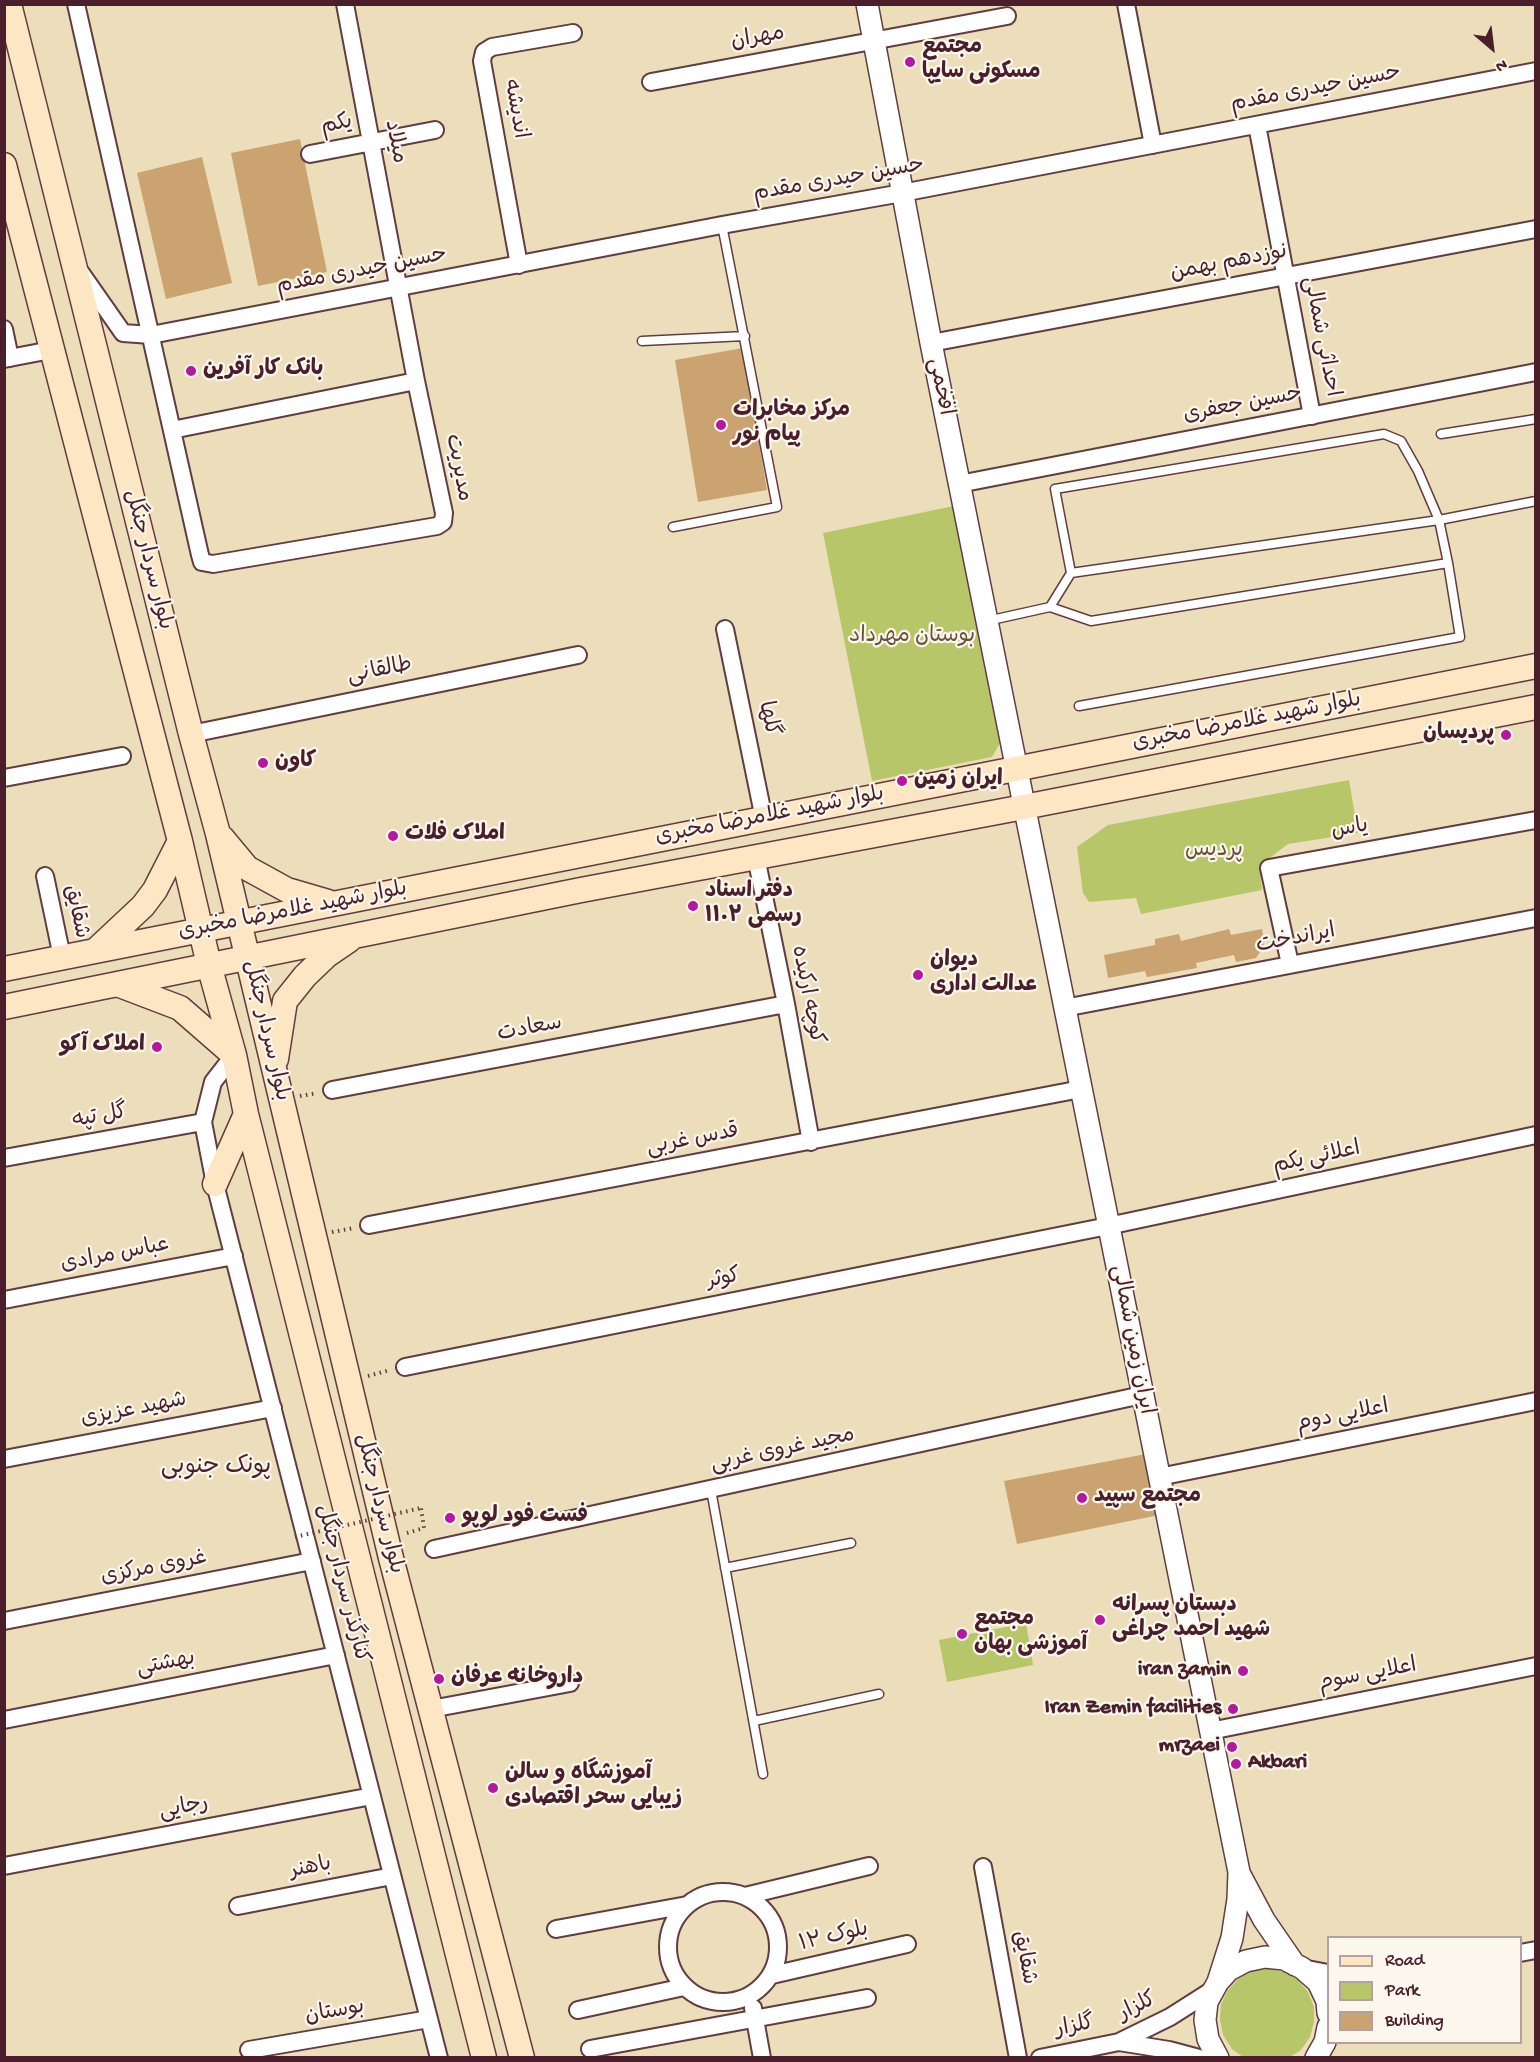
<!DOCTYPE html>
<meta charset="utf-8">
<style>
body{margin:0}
#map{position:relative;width:1540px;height:2062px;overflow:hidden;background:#eddebb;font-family:"Gochi Hand",sans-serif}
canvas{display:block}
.frame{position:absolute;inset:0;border:6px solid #4a1f2b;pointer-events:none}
.legend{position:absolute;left:1327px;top:1936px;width:195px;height:108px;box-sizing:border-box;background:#fbf7ec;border:2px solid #b4a19f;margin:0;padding:8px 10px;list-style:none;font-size:18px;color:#4a1f2b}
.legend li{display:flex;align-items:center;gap:12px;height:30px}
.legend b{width:30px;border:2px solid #b4a19f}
.north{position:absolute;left:1462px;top:18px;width:60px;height:60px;-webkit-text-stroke:4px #fbf7ec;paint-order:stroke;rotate:152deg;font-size:16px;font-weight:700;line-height:24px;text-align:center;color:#4a1f2b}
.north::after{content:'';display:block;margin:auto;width:21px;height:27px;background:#4a1f2b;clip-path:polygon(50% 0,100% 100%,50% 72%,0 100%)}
</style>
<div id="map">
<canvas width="1540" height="2062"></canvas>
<div class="frame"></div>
<ul class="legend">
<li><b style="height:8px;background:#fce6c4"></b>Road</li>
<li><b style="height:16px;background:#b7c668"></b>Park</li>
<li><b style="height:16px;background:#caa370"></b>Building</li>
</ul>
<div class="north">N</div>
</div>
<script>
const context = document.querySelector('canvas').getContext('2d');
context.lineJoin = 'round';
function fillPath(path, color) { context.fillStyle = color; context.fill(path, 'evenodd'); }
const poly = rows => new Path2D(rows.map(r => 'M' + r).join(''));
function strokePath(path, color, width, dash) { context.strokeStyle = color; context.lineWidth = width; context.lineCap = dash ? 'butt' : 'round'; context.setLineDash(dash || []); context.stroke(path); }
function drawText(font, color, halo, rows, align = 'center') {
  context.font = font + ' "Gochi Hand","Playpen Sans Arabic",sans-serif'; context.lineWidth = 4.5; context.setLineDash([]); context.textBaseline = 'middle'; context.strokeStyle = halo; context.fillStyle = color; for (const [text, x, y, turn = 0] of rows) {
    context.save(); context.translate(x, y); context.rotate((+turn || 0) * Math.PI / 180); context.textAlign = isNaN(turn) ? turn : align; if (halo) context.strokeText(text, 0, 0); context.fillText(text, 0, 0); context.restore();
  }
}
fillPath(poly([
 [954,506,1000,743,992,757,872,781,823,533],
 [1349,780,1358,833,1288,844,1259,866,1262,890,1141,914,1136,898,1089,902,1083,893,1077,847,1108,825],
 [1026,1623,1033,1665,947,1682,939,1640],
 [1268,1969,1284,1972,1298,1980,1308,1992,1314,2007,1314,2022,1310,2037,1301,2050,1290,2057,1243,2057,1232,2049,1223,2035,1220,2020,1221,2004,1228,1990,1239,1978,1253,1971]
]), '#b7c668');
fillPath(poly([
 [300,139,327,272,258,286,231,153],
 [202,157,232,283,166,299,137,173],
 [743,348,767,490,698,502,675,360],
 [1229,929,1231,935,1262,929,1264,946,1256,958,1236,962,1234,955,1196,963,1197,968,1147,977,1145,971,1108,978,1104,955,1155,945,1155,939,1179,934,1181,941],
 [1146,1454,1159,1515,1017,1544,1004,1481]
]), '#caa370');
const service = poly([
 [642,341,745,336],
 [1441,434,1536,419],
 [673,527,777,507,722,225],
 [1071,573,1439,520,1536,501],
 [1050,607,1071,573,1055,489,1384,434,1401,441,1418,471,1439,520,1448,563,1460,637,1079,706],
 [987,621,1050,607,1091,621,1448,563],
 [711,1490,763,1774],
 [725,1568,851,1543],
 [754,1721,879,1694]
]);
const minor = poly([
 [76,4,200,555,202,562,213,564,437,526,443,522,444,513,416,381,345,4],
 [1126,4,1153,145],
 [651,82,1007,16],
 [1257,125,1312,416],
 [310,154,435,130],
 [519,265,482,61,484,52,492,47,573,33],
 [81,273,123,333,151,335,722,225,902,193,1536,71],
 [4,329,10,358],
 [931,343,1536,229],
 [4,359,51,350],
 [172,430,416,381],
 [959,484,1536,372],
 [725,629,764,819],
 [191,734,578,655],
 [4,778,122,756],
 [756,857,786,1004,811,1142],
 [45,876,62,957],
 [1290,964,1269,868,1536,820],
 [1064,1008,1536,918],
 [234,1055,213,1082,203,1122,215,1184,439,2058],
 [332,1090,786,1004],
 [4,1158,203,1122],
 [369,1225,1081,1089],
 [4,1300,234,1256],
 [405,1367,1108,1226,1536,1135],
 [4,1459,273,1408],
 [1159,1477,1536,1401],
 [434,1549,1142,1395],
 [4,1621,312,1561],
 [431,1709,570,1683],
 [4,1720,336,1655],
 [1210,1731,1536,1666],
 [4,1866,372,1796],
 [983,1867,1018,2058],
 '668 1947a55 55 0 1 1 110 0a55 55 0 1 1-110 0Z',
 [745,1896,869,1866],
 [238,1906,392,1876],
 [556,1929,687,1905],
 [1520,1953,1536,1950],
 [1302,1968,1328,1973],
 [772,1975,907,1944],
 [753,2008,762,2058],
 [578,2010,684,1987],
 [1119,2042,1169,2050,1199,2058],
 [590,2049,867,1998],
 [249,2050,429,2019],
 [1040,2058,1119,2042,1170,2017,1214,1989]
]);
const tertiary = poly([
 [867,4,931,343,1239,1872,1238,1899,1232,1938,1218,1982],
 [1239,1873,1264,1920,1295,1965],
 [1218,2058,1208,2039,1205,2020,1207,2002,1218,1982,1229,1970,1246,1961,1265,1957,1284,1959,1302,1968,1318,1982,1327,2001,1328,2013],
 [1316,2058,1325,2042,1328,2027]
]);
const secondary = poly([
 [9,4,191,734,218,834,391,1558,522,2058],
 [4,165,180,841,209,965,234,1055,246,1114,484,2058],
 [222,838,247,868,287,890,328,902],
 [95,951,143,906,155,890,180,841],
 [4,969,1536,666],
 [117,984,180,1008,234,1055],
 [4,1007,581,890,1024,807,1536,707],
 [276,1059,285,1001,305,976,327,955,349,940],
 [215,1184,246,1114]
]);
strokePath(service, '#623c41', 11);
strokePath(minor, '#623c41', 20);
strokePath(tertiary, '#623c41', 24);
strokePath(secondary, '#623c41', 27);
strokePath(poly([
 [300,1096,317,1093],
 [332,1232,354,1228],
 [368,1376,390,1370],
 [407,1533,424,1528,421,1508]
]), '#623c41', 4, [1.5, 4.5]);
strokePath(service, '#fff', 8);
strokePath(minor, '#fff', 16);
strokePath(tertiary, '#fff', 21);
strokePath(secondary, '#fce6c4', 24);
strokePath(poly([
 [295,1537,421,1508]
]), '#623c41', 4, [1.5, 4.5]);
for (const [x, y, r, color] of [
 [910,62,6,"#b5179e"],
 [191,371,6,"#b5179e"],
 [721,425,6,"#b5179e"],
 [1506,735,6,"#b5179e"],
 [263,763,6,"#b5179e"],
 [902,781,6,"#b5179e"],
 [393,836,6,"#b5179e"],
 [693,906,6,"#b5179e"],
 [918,975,6,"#b5179e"],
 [157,1047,6,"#b5179e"],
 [1082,1498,6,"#b5179e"],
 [450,1518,6,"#b5179e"],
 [1100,1620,6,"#b5179e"],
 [962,1634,6,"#b5179e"],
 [1243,1671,6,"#b5179e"],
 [439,1679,6,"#b5179e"],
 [1233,1709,6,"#b5179e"],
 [1232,1747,6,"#b5179e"],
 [1236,1764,6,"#b5179e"],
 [493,1788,6,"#b5179e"]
]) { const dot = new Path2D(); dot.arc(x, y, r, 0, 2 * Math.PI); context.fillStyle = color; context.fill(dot); strokePath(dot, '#fbf7ec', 2); }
drawText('22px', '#4a1f2b', '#fbf7ec', [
 ["مهران",758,39,-10],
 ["حسین حیدری مقدم",1316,90,-11],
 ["اندیشه",514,109,80],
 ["یکم",337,126,-11],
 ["میلاد",394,142,79],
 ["حسین حیدری مقدم",839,181,-10],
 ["نوزدهم بهمن",1229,264,-11],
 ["حسین حیدری مقدم",362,272,-11],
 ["احداثی شمالی",1320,337,79],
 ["افخمی",939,387,79],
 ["حسین جعفری",1243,406,-11],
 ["مدیریت",457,468,79],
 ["بلوار سردار جنگل",147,560,76],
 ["طالقانی",380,672,-11],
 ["گلها",767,719,78],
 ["بلوار شهید غلامرضا مخبری",1247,723,-11],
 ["بلوار شهید غلامرضا مخبری",770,817,-11],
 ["یاس",1350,830,-10],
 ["شقایق",75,912,78],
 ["بلوار شهید غلامرضا مخبری",293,912,-11],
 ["ایراندخت",1296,940,-11],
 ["کوچه ارکیده",806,995,79],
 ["سعادت",530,1030,-11],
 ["بلوار سردار جنگل",265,1031,77],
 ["گل تپه",100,1118,-10],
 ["قدس غربی",693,1141,-11],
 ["اعلائی یکم",1317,1159,-12],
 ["عباس مرادی",115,1256,-11],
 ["کوثر",724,1280,-11],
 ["ایران زمین شمالی",1131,1340,79],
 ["شهید عزیزی",134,1411,-11],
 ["اعلایی دوم",1343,1417,-11],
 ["مجید غروی غربی",783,1451,-12],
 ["بلوار سردار جنگل",378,1504,76],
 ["غروی مرکزی",154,1569,-11],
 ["کنارگذر سردار جنگل",341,1584,76],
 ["بهشتی",166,1665,-11],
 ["اعلایی سوم",1368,1676,-11],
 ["رجایی",184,1809,-11],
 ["باهنر",311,1869,-11],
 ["بلوک ۱۲",834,1938,-13],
 ["شقایق",1023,1958,79],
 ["کلزار",1138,2008,-26],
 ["بوستان",335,2013,-10],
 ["گلزار",1075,2028,-11]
]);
drawText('bold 22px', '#4a1f2b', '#fbf7ec', [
 ["مجتمع",922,49],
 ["مسکونی سایپا",922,74],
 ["بانک کار آفرین",203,371],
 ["مرکز مخابرات",733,412],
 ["پیام نور",733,437],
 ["پردیسان",1494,735,"right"],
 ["کاون",275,763],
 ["ایران زمین",914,781],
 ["املاک فلات",405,836],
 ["دفتر اسناد",705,893],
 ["رسمی ۱۱۰۲",705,918],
 ["دیوان",930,962],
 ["عدالت اداری",930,987],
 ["املاک آکو",145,1047,"right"],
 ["مجتمع سپید",1094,1498],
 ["فست فود لوپو",462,1518],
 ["دبستان پسرانه",1112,1607],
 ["شهید احمد چراغی",1112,1632],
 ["مجتمع",974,1621],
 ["آموزشی بهان",974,1646],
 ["iran zamin",1231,1671,"right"],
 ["داروخانه عرفان",451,1679],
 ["Iran Zemin facilities",1221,1709,"right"],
 ["mrzaei",1220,1747,"right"],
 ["Akbari",1248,1764],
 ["آموزشگاه و سالن",505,1775],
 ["زیبایی سحر اقتصادی",505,1800]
], 'left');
drawText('22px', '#6b513d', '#fbf7ec', [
 ["بوستان مهرداد",912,638],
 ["پردیس",1214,852]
]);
drawText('24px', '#4a1f2b', '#fbf7ec', [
 ["پونک جنوبی",216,1468]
]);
</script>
